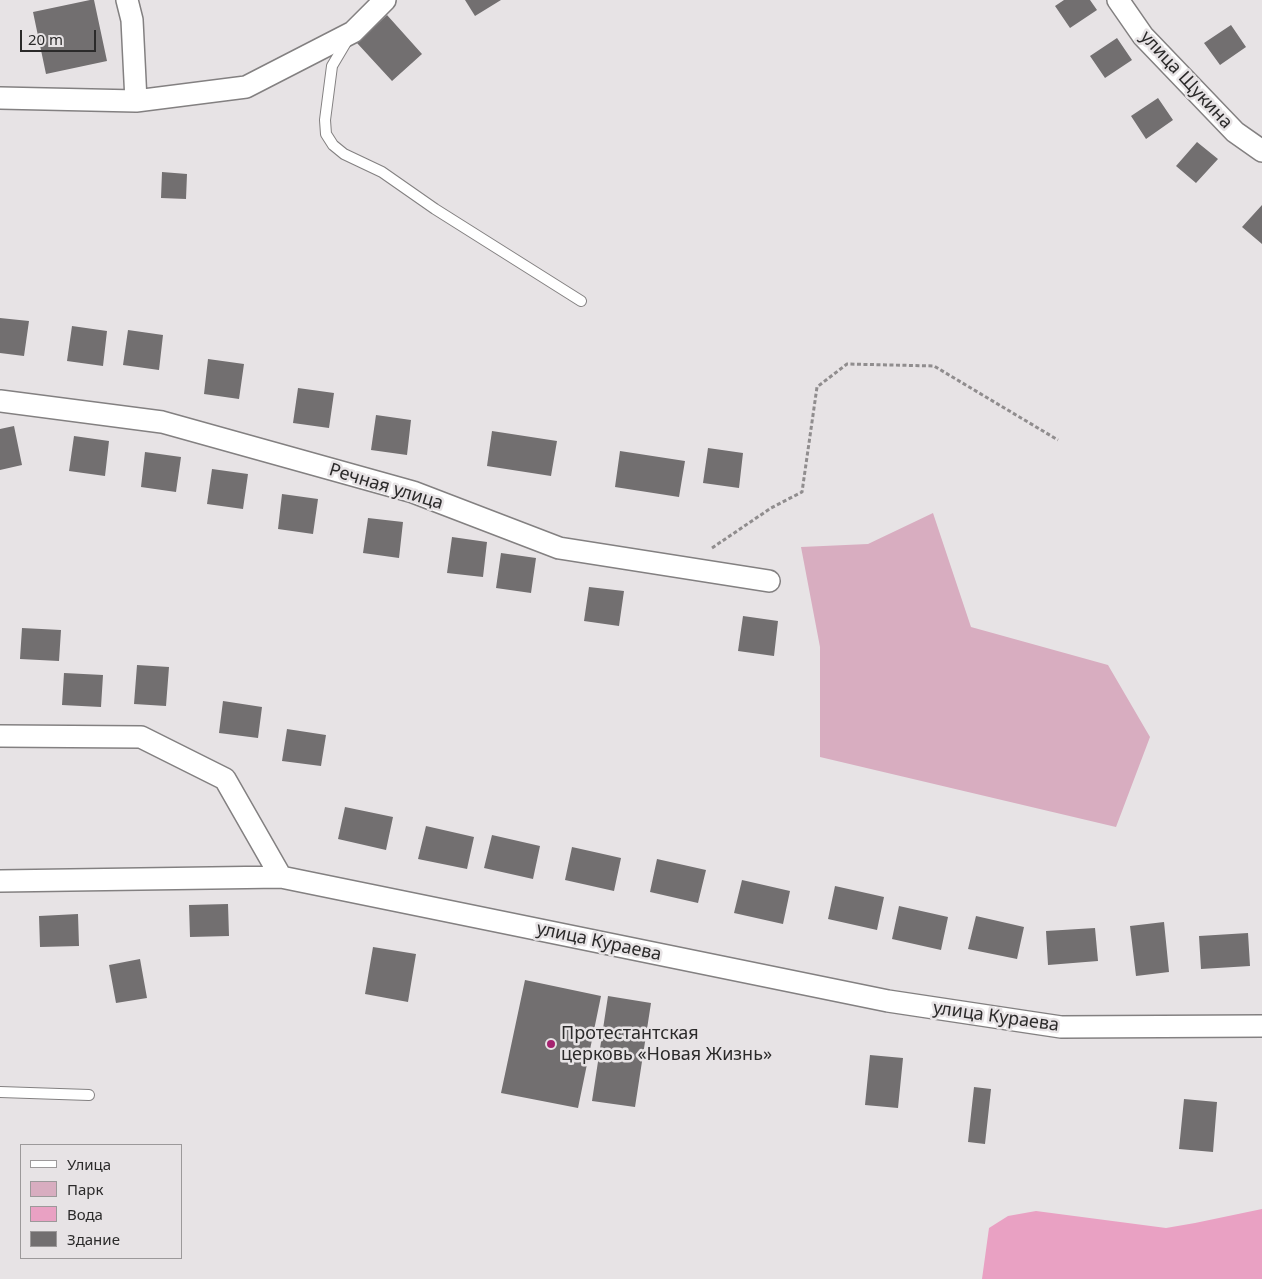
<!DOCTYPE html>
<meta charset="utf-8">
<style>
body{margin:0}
#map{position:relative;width:1262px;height:1279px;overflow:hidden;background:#e7e3e5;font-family:"Noto Sans",sans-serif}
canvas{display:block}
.legend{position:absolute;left:20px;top:1144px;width:162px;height:115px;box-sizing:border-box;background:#e7e3e5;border:1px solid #9c999a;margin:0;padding:6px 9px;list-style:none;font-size:15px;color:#2b2a2a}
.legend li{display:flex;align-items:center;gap:10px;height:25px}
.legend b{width:25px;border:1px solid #9c999a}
.scale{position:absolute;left:20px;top:30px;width:76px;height:22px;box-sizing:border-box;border:2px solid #2b2a2a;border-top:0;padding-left:6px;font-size:15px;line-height:18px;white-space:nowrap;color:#2b2a2a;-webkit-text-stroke:4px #e7e3e5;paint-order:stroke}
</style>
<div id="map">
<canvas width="1262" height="1279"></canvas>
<ul class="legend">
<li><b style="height:6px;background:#fff"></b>Улица</li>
<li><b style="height:14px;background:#d8adc0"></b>Парк</li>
<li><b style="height:14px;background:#e9a1c3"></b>Вода</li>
<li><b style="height:14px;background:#726f70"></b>Здание</li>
</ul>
<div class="scale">20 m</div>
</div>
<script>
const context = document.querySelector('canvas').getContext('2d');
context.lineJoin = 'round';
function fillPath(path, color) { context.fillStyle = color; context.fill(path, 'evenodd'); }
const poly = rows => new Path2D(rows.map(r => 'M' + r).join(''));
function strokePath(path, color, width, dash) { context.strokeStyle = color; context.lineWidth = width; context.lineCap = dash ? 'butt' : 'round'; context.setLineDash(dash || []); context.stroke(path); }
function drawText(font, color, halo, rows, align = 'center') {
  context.font = font + ' "Noto Sans",sans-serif'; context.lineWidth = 5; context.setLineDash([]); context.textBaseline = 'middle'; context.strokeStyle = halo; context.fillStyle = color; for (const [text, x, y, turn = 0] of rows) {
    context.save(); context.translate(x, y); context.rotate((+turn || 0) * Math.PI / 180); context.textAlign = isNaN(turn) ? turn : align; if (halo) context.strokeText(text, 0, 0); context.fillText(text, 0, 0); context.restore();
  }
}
fillPath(poly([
 [933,513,971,627,1108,665,1150,737,1116,827,820,757,820,647,801,547,868,544]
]), '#d8adc0');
fillPath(poly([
 [1262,1209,1262,1279,982,1279,989,1228,1008,1216,1036,1211,1166,1228,1195,1223]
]), '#e9a1c3');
fillPath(poly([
 [90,0,94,0,107,61,46,74,33,12],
 [465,0,501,0,475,16],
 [1064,0,1090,0,1097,10,1070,28,1055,6],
 [387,15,422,54,392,81,357,43],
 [1231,25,1246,47,1220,65,1204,43],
 [1117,38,1132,60,1105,78,1090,56],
 [1158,98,1173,120,1146,139,1131,116],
 [1197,142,1218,159,1196,183,1176,166],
 [162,172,187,174,186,199,161,198],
 [1262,205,1262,244,1242,227],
 [0,318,29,321,24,356,0,353],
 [72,326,107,331,103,366,67,361],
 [128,330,163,335,159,370,123,365],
 [208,359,244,364,239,399,204,394],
 [298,388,334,393,329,428,293,423],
 [376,415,411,420,407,455,371,450],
 [14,426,22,465,0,470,0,429],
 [492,431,557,441,551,476,487,466],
 [74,436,109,441,105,476,69,471],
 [708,448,743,453,739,488,703,483],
 [620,451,685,461,679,497,615,487],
 [145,452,181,457,176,492,141,487],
 [212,469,248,474,243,509,207,504],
 [282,494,318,499,313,534,278,529],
 [368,518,403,522,399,558,363,553],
 [452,537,487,542,483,577,447,573],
 [501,553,536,558,531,593,496,588],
 [589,587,624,591,619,626,584,621],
 [743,616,778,621,774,656,738,651],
 [22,628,61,630,59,661,20,659],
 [137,665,169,667,166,706,134,704],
 [64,673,103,675,101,707,62,705],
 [223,701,262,707,258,738,219,733],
 [287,729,326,735,321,766,282,761],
 [345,807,393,817,386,850,338,839],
 [426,826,474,837,467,869,418,859],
 [492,835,540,846,533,879,484,868],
 [572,847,621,858,614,891,565,880],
 [657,859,706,870,698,903,650,892],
 [742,880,790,891,783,924,734,913],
 [835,886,884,897,877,930,828,919],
 [228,904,229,936,190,937,189,905],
 [899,906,948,917,941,950,892,939],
 [78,914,79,946,40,947,39,916],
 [976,916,1024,927,1017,959,968,949],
 [1164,922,1169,972,1136,976,1130,926],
 [1095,928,1098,961,1048,965,1046,931],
 [1248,933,1250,966,1201,969,1199,936],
 [373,947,416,954,408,1002,365,994],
 [140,959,147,998,116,1003,109,965],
 [525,980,601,996,578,1108,501,1093],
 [608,996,651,1003,635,1107,592,1101],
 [870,1055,903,1058,898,1108,865,1105],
 [974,1087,991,1089,985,1144,968,1142],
 [1184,1099,1217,1102,1213,1152,1179,1149]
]), '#726f70');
const service = poly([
 [348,39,332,66,325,120,326,134,333,145,344,154,382,172,435,209,581,301],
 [0,1092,89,1095]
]);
const minor = poly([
 [127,0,132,20,136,101],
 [1118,0,1143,36,1235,132,1262,151],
 [0,98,136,101,246,87,353,32,385,0],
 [0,401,162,422,413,492,559,548,769,581],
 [0,736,141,737,225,779,281,877,888,1001,1061,1027,1262,1026],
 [0,881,281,877]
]);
strokePath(service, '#838081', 12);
strokePath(minor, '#838081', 24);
strokePath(poly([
 [712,548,771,508,802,492,817,387,847,364,934,366,1058,440]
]), '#908d8e', 3, [4, 2.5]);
strokePath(service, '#fff', 10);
strokePath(minor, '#fff', 21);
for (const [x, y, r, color] of [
 [551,1044,5,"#a52370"]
]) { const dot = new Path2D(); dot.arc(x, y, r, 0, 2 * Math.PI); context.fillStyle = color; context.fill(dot); strokePath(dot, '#e7e3e5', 2); }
drawText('18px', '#2b2a2a', '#e7e3e5', [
 ["улица Щукина",1186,80,47],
 ["Речная улица",386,487,17],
 ["улица Кураева",599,942,12],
 ["улица Кураева",996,1017,8]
]);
drawText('18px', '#2b2a2a', '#e7e3e5', [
 ["Протестантская",561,1034],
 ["церковь «Новая Жизнь»",561,1055]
], 'left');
</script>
